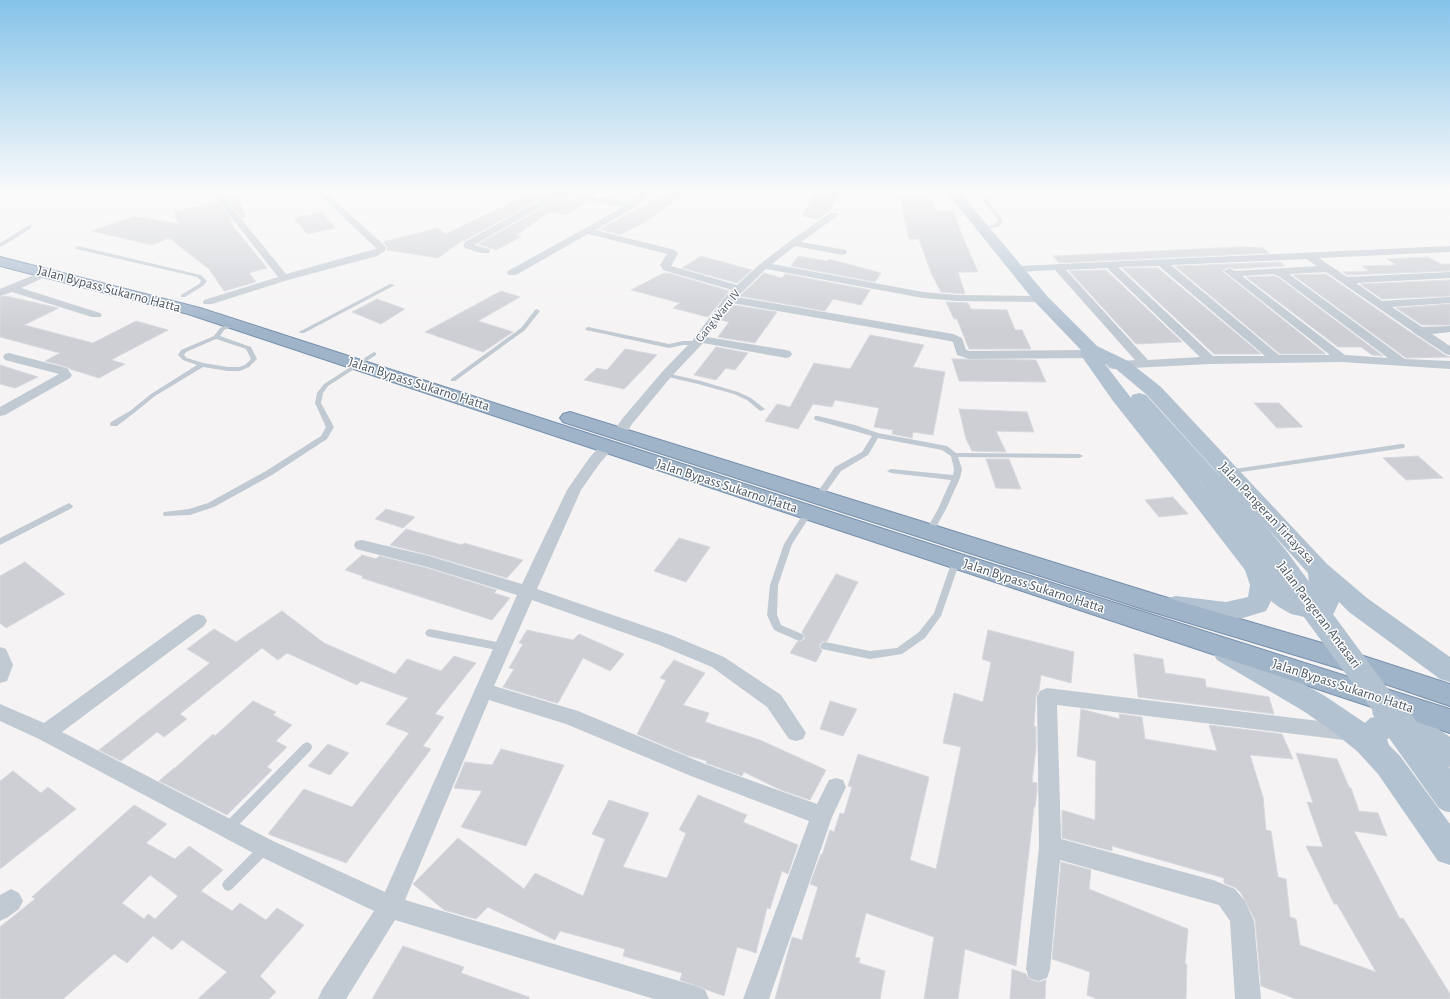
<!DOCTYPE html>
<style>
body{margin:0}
canvas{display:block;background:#f5f3f3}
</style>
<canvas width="1450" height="999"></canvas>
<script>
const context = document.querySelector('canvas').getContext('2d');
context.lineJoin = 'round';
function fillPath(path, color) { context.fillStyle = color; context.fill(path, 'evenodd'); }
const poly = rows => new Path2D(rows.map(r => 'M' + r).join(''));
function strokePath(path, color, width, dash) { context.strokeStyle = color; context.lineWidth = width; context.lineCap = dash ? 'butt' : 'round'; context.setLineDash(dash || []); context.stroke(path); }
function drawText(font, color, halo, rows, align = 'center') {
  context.font = font + ' "Alegreya Sans",sans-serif'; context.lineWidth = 3; context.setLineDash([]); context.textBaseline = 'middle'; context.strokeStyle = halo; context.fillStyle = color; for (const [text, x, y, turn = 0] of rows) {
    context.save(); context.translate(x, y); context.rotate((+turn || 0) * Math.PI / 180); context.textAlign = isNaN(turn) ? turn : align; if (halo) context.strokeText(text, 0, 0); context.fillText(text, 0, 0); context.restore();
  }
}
const building = poly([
 [517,190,555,190,464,241,463,240,438,258,387,250,387,246,383,242,438,228,445,234,524,197,517,190],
 [565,190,600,190,594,195,565,190],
 [675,190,678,190,681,195,648,220,620,235,599,229,675,190],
 [817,190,840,192,830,210,818,219,802,216,817,190],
 [238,198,246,217,242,218,228,200,238,198],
 [560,198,585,202,566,215,549,212,517,235,521,237,496,250,478,244,560,198],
 [900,199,932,200,935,210,954,211,961,233,978,272,958,272,965,294,941,292,931,273,919,239,909,239,900,199],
 [218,202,232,220,229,221,267,268,249,273,256,282,224,291,209,269,169,238,152,245,92,231,135,216,178,224,175,211,218,202],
 [322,212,335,228,307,234,294,218,322,212],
 [1240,247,1263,248,1269,253,1059,263,1053,256,1240,247],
 [701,256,752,270,737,283,682,268,701,256],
 [798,256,827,261,829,259,881,273,875,282,791,266,798,256],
 [1428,257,1441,264,1450,264,1450,271,1347,275,1343,272,1369,271,1362,266,1397,265,1387,259,1428,257],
 [1280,262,1285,266,1235,269,1228,267,1222,271,1326,354,1280,354,1175,266,1280,262],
 [1122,268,1158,268,1261,354,1214,354,1122,268],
 [1106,270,1182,342,1136,344,1069,271,1106,270],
 [664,273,672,274,729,291,708,317,673,308,680,303,631,290,664,273],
 [764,273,782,278,785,274,870,290,861,305,833,299,825,311,740,296,764,273],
 [1326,274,1413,334,1445,355,1450,357,1406,358,1293,275,1326,274],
 [1273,276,1279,278,1383,356,1372,355,1361,347,1338,347,1246,277,1273,276],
 [1450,280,1450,296,1382,299,1360,284,1450,280],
 [501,291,520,297,478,321,513,332,483,352,425,332,501,291],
 [6,296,59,308,24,325,93,343,136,321,168,330,111,360,125,364,99,378,70,369,67,367,45,361,60,353,0,337,0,297,6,296],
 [377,299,405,309,381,324,352,312,377,299],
 [946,302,968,303,971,309,1007,310,1015,330,1022,330,1031,349,969,349,957,319,954,319,946,302],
 [1450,304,1450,325,1422,325,1396,308,1450,304],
 [733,305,777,312,755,343,718,337,729,322,721,320,733,305],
 [870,335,924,345,913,367,945,372,933,435,913,432,912,438,892,434,893,430,874,427,879,408,835,400,832,407,813,404,798,429,765,421,777,404,790,407,814,363,850,369,870,335],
 [716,347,748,353,735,370,726,368,716,380,694,375,716,347],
 [625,349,657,355,624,389,584,380,597,368,607,370,625,349],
 [952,359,1036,360,1046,382,959,381,952,359],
 [0,365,38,377,15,388,0,384,0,365],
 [1254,403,1279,403,1303,427,1277,428,1254,403],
 [959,409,1027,412,1034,432,996,431,1006,452,972,451,966,439,959,409],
 [1418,456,1443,478,1406,480,1383,458,1418,456],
 [986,459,1009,459,1021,489,996,488,986,459],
 [1173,497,1188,514,1159,517,1145,500,1173,497],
 [386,509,415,517,403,528,375,519,386,509],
 [406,529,462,545,464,543,523,560,507,578,429,555,390,545,406,529],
 [679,538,710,547,686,582,654,571,679,538],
 [362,555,376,559,379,556,427,568,497,590,494,593,510,598,492,620,362,578,363,576,345,570,362,555],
 [25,562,65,594,6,628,0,623,0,576,25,562],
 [836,574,858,582,827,641,822,642,819,645,822,651,816,662,790,653,797,642,802,641,805,638,802,632,836,574],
 [282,611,324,643,395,674,407,659,441,671,454,656,476,663,435,714,444,717,423,746,431,749,346,863,268,834,304,789,352,807,409,733,386,724,408,698,361,681,357,685,287,653,278,660,262,648,180,714,187,719,164,737,157,732,121,761,99,750,210,663,187,649,214,629,236,642,282,611],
 [527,630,573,640,579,634,624,654,610,671,583,658,558,703,556,703,503,687,514,669,509,668,523,644,519,643,527,630],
 [988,630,1074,652,1071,683,1041,675,1039,690,1036,696,1034,726,1036,727,1036,748,1032,782,1037,783,1037,791,1035,807,1034,807,1016,966,965,949,958,999,924,999,934,937,866,913,855,957,860,958,859,963,885,971,880,999,775,999,792,937,802,940,818,887,810,884,821,854,822,855,830,830,834,832,840,813,844,814,852,787,848,786,858,754,929,777,910,860,936,869,961,747,943,743,954,693,983,702,991,662,982,659,988,630],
 [1134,654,1163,659,1165,673,1205,679,1206,687,1269,697,1274,714,1138,697,1134,654],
 [674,660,705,673,683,705,709,713,705,722,760,740,826,770,810,800,781,790,744,772,742,776,706,763,707,761,686,755,637,734,666,680,660,678,674,660],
 [253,701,276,712,273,715,292,725,276,741,287,747,267,767,272,770,227,815,159,781,174,768,175,768,213,734,215,736,253,701],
 [830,701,857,709,843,736,820,729,830,701],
 [1081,709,1120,719,1119,714,1142,717,1145,739,1217,751,1209,725,1282,734,1293,759,1250,755,1263,797,1266,830,1271,831,1278,877,1286,879,1290,917,1296,919,1300,945,1376,972,1337,904,1334,904,1306,846,1323,847,1307,802,1313,803,1296,753,1337,759,1349,787,1351,788,1359,811,1378,813,1387,836,1354,831,1400,919,1403,918,1450,994,1450,999,1296,999,1261,986,1255,920,1241,893,1236,888,1224,883,1224,878,1112,846,1112,851,1062,838,1062,810,1095,820,1096,761,1077,756,1081,709],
 [328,744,349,753,330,775,308,766,328,744],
 [501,749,564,765,526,846,461,827,482,791,454,788,465,762,492,765,501,749],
 [13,771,41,793,48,787,76,809,0,869,0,781,13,771],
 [698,795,747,815,743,822,798,845,788,874,782,871,770,909,767,908,756,953,737,947,724,996,680,980,682,973,623,956,625,949,560,931,555,940,488,907,476,919,444,910,413,884,458,838,524,889,535,873,583,896,605,839,592,834,609,800,649,813,623,867,667,878,686,833,679,830,698,795],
 [134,805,167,824,146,843,175,859,189,846,223,870,201,891,232,911,240,903,266,920,277,908,304,925,260,976,276,992,269,999,198,999,227,972,182,940,172,950,153,936,127,963,114,954,63,999,0,999,0,927,35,899,32,897,134,805],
 [150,875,178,896,155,919,148,914,144,919,122,903,150,875],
 [1061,862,1091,870,1089,889,1188,929,1185,964,1187,964,1186,999,1097,999,1087,995,1090,972,1052,959,1061,862],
 [403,946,464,967,461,973,529,997,529,999,372,999,403,946],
 [1012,969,1026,974,1029,979,1038,982,1046,980,1045,999,1010,999,1012,969]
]);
fillPath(building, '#cdcfd5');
strokePath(building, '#d7d9de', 1);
const trunk = poly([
 [0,257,200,308,964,555,1450,709,1450,733,188,314,0,266,0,257],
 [570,412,1158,595,1339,648,1450,684,1450,706,1335,667,1146,610,563,422,560,418,563,414,570,412]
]);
strokePath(trunk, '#7690ad', 2);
fillPath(poly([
 [975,190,979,190,1002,219,1002,222,1000,226,984,230,981,228,996,224,998,219,978,194,954,194,952,193,954,192,976,192,975,190],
 [29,225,31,226,31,228,13,240,0,247,0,243,29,225],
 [78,246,201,275,207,281,203,286,185,297,181,297,181,295,199,284,201,281,197,277,76,249,75,248,78,246],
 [390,284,395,285,304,333,300,333,299,332,390,284],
 [537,309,540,311,525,330,455,381,451,381,451,379,521,328,535,310,537,309],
 [234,322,237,324,236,325,224,330,220,336,251,347,257,359,249,367,240,371,228,371,203,367,155,396,134,413,117,426,111,426,110,424,111,422,130,411,151,394,197,365,183,360,178,355,181,350,214,336,220,328,234,322],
 [216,339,246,349,251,359,245,365,239,367,228,367,203,363,187,358,184,355,186,352,216,339],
 [588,327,669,344,683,341,697,341,700,343,697,345,683,345,669,348,586,330,585,329,588,327],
 [374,352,376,353,376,355,328,386,323,393,321,403,334,427,327,439,272,475,214,507,190,515,164,516,163,514,164,512,189,509,208,503,266,471,321,436,326,427,315,403,317,393,324,384,374,352],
 [666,373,701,381,738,392,751,398,765,409,761,411,759,410,747,400,734,394,698,384,664,376,663,375,666,373],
 [815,416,818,416,855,425,878,433,947,446,956,453,1079,454,1083,456,1079,458,958,457,962,469,960,478,946,509,932,534,929,535,925,532,938,509,951,480,891,473,887,471,891,469,953,475,954,469,951,456,942,450,878,438,868,455,841,471,821,499,815,499,814,497,835,467,862,452,872,436,815,420,814,418,815,416],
 [1401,444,1404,444,1405,446,1404,448,1228,474,1224,472,1228,470,1401,444],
 [69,503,73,506,72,508,0,545,0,538,69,503],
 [808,510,812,513,792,544,778,585,777,615,781,625,802,634,804,637,802,640,799,641,774,630,767,615,770,585,784,544,805,511,808,510],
 [956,558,959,559,960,561,941,616,925,638,902,654,870,659,822,649,820,646,822,643,825,642,870,651,897,648,919,632,934,613,952,561,953,559,956,558],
 [430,629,502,643,505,644,507,647,505,650,502,651,430,637,427,636,425,633,427,630,430,629],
 [307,742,311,744,312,747,311,750,232,832,228,833,224,832,222,828,224,824,303,744,307,742],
 [264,843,268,845,270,849,268,853,232,889,228,891,224,889,222,885,224,881,260,845,264,843]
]), '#c1cad2');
fillPath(poly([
 [210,190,218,190,286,274,375,249,376,248,314,190,323,190,384,245,386,247,385,251,377,256,288,280,212,304,204,304,203,302,204,300,278,277,210,190],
 [558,190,629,203,644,190,653,190,634,208,595,230,675,250,678,254,671,266,737,285,760,264,790,241,830,213,836,213,838,215,836,217,801,242,846,250,847,252,846,254,842,255,795,246,772,264,923,292,957,295,1041,296,1046,299,1041,302,957,301,923,298,766,269,737,297,953,334,962,338,966,350,970,351,1089,350,1093,351,1095,354,1093,357,1089,358,969,359,957,355,953,342,950,341,732,303,707,337,786,350,790,351,792,354,790,357,786,358,703,343,670,378,632,424,624,437,619,438,614,437,612,434,622,419,662,372,693,340,725,297,732,290,663,270,660,265,667,254,588,234,516,275,508,275,507,273,508,271,623,207,563,196,560,196,474,245,489,249,490,251,489,253,481,253,465,248,463,246,465,242,558,190],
 [1450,246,1450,252,1319,258,1347,277,1450,272,1450,278,1356,283,1382,301,1450,297,1450,303,1392,307,1422,327,1450,326,1450,332,1432,334,1450,346,1450,355,1446,354,1414,333,1412,331,1326,272,1289,274,1405,359,1450,361,1450,369,1342,362,1210,364,1113,369,1109,368,1107,365,1109,362,1135,360,1055,270,1018,272,1013,269,1018,266,1450,246],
 [1306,259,1317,266,1235,271,1229,268,1224,271,1330,355,1279,355,1171,265,1306,259],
 [1159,266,1265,356,1213,356,1118,267,1159,266],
 [1107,268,1200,357,1148,360,1066,270,1107,268],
 [1273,274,1280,277,1388,358,1345,355,1242,276,1273,274],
 [46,270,50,271,51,273,50,275,21,288,100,313,102,315,100,317,92,317,12,292,0,296,0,289,46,270],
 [9,353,67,368,72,375,70,378,5,415,0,416,0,407,59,374,5,360,3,357,5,354,9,353],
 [608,442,613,443,615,446,600,463,581,490,537,589,671,635,724,657,781,695,806,733,803,739,796,741,789,739,767,707,712,667,659,645,532,600,494,686,578,711,705,764,817,804,829,780,836,778,843,780,846,787,832,817,769,999,743,999,809,821,691,776,566,724,489,700,405,900,696,986,705,990,709,999,654,999,395,920,346,999,318,999,322,990,374,911,257,855,39,739,0,721,0,704,44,723,192,616,198,614,204,616,207,621,204,626,62,732,273,841,385,892,517,595,427,567,356,549,354,545,356,541,362,540,429,556,522,584,567,490,590,457,603,443,608,442],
 [0,647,6,649,13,665,7,681,0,683,0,647],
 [1047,688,1352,725,1359,727,1362,733,1359,739,1352,741,1057,705,1061,839,1213,880,1235,889,1245,901,1254,921,1261,999,1235,999,1230,921,1219,905,1060,860,1050,969,1047,978,1038,981,1029,978,1026,969,1039,847,1037,696,1040,691,1047,688],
 [11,889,19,893,23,901,19,909,8,917,0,921,0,895,11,889]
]), '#c1cad2');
fillPath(poly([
 [945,190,958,190,1047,296,1097,346,1128,361,1161,387,1327,564,1367,598,1450,657,1450,682,1440,679,1349,612,1339,602,1334,613,1330,616,1314,619,1291,614,1279,607,1271,601,1266,611,1243,618,1226,620,1176,614,1167,612,1163,605,1167,598,1176,596,1226,602,1248,597,1250,585,1245,570,1178,483,1113,401,1080,354,1081,350,1035,302,945,190],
 [1105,364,1116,369,1147,395,1308,573,1309,583,1315,600,1306,599,1297,595,1282,583,1195,475,1202,484,1210,486,1218,484,1221,479,1218,474,1146,395,1139,393,1132,395,1131,398,1105,364],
 [1226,643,1235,646,1325,696,1365,723,1370,718,1392,713,1407,716,1431,724,1450,737,1450,767,1440,763,1411,742,1392,737,1387,739,1389,745,1400,756,1450,824,1450,865,1438,861,1378,774,1358,752,1336,734,1305,712,1217,660,1213,653,1217,646,1226,643]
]), '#b3c2d1');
fillPath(trunk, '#9fb4c9');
strokePath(poly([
 [1210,479,1219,489]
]), '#b3c2d1', 19);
strokePath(poly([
 [1218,488,1276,558,1388,710]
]), '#b3c2d1', 25);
strokePath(poly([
 [1388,709,1450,796]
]), '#b3c2d1', 32);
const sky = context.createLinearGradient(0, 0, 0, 330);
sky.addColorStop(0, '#85c3ea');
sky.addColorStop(0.58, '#fafafa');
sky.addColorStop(1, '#fafafa00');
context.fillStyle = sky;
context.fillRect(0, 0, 1450, 330);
drawText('12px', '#4a5661', '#fff', [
 ["Gang Waru IV",718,316,-51]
]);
drawText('14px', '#4a5661', '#fff', [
 ["Jalan Bypass Sukarno Hatta",109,289,15],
 ["Jalan Bypass Sukarno Hatta",419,384,18],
 ["Jalan Bypass Sukarno Hatta",727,486,18],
 ["Jalan Pangeran Tirtayasa",1267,513,47],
 ["Jalan Bypass Sukarno Hatta",1034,586,18],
 ["Jalan Pangeran Antasari",1319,615,53],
 ["Jalan Bypass Sukarno Hatta",1343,686,18]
]);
</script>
